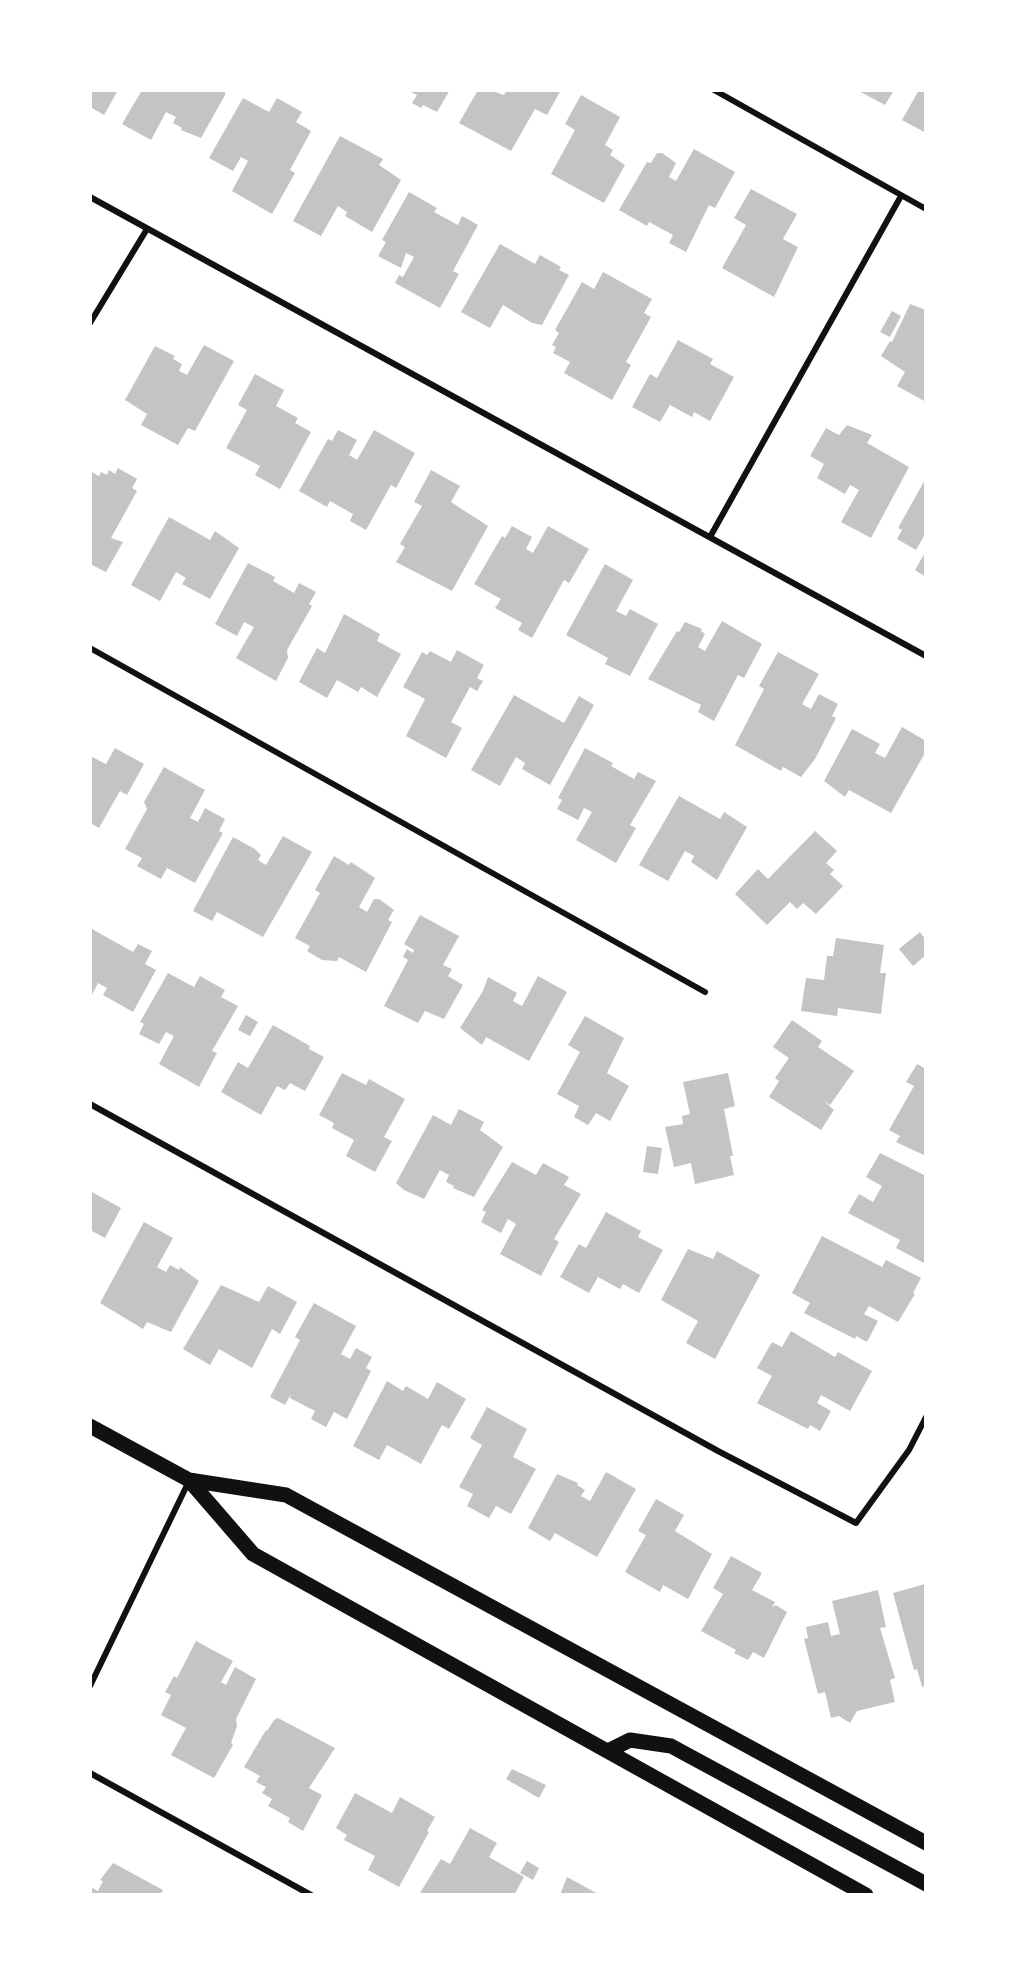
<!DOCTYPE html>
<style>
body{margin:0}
#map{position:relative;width:1016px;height:1985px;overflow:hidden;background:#fff;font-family:Inter,sans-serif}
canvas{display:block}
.frame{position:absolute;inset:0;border:92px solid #fff;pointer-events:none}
</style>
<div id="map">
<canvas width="1016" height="1985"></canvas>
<div class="frame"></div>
</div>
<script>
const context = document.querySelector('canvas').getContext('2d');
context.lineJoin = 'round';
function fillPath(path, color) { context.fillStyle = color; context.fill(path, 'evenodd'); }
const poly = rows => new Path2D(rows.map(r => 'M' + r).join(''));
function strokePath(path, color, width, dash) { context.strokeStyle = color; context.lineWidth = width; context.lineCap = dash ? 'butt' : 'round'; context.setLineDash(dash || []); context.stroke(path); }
fillPath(poly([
 [90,90,118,90,104,115,90,107],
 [142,90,225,90,225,95,201,138,181,130,182,128,173,123,176,117,166,112,151,140,122,124],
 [407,90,450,90,437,112,423,105,421,108,412,103,417,95],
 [478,90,490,90,504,95,507,90,561,90,547,115,535,109,511,151,459,123],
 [857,90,894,90,885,105],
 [919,90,926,90,926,133,902,120],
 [581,95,620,117,605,145,613,150,610,155,625,165,604,203,551,174,575,130,565,124],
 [243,98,269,112,277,98,302,112,296,122,311,131,290,170,295,173,272,214,232,191,248,161,241,157,233,171,209,158],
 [340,136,383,159,379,165,401,180,372,232,345,216,347,212,338,206,321,236,293,221],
 [694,149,735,172,715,208,709,205,686,252,669,243,673,235,649,222,647,226,619,210,647,162,651,163,657,153,662,153,676,163,669,177,676,181],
 [751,189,797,214,783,239,798,247,774,297,722,268,746,225,734,218],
 [409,192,437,208,434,212,458,225,462,216,478,225,453,271,459,274,440,308,395,283,399,275,403,277,414,257,406,253,401,268,378,256,386,242,382,240],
 [500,244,535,264,540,255,561,267,559,270,569,275,542,325,532,323,503,305,490,328,461,312],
 [603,272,652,299,644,313,651,317,626,362,631,365,612,400,564,373,570,362,553,353,556,347,552,345,559,333,555,330,582,282,594,289],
 [910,304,926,310,926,402,897,386,905,372,881,356,890,341,892,342],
 [892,311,901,316,890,337,880,332],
 [678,340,713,359,710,364,734,377,710,421,694,412,692,417,670,405,660,422,632,407,650,374,657,378],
 [204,345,234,361,195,431,188,428,178,445,141,425,147,414,125,400,155,346,175,356,173,359,182,364,179,371,187,375],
 [255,374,284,390,276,406,298,418,295,423,311,432,280,489,255,475,260,466,226,448,247,410,238,405],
 [847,425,872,435,867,443,909,467,871,538,841,522,859,490,850,485,845,494,817,478,824,464,810,456,826,428,839,435],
 [338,430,357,440,349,455,357,460,374,430,415,453,396,488,391,485,366,530,350,521,353,514,330,501,327,507,299,491,328,439,332,441],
 [118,468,137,479,132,488,137,491,111,538,123,542,106,572,90,564,90,471,99,476,101,472,107,475,109,470,115,474],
 [431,470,460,486,451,502,488,526,452,591,396,562,405,547,400,544,422,506,414,502],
 [926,478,926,537,924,536,916,550,897,539,902,530,898,528],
 [169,517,210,540,215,531,239,548,210,599,182,584,186,578,176,572,160,601,131,585],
 [512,526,532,537,526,549,533,553,548,526,589,549,569,583,564,580,532,638,518,630,522,623,495,608,501,599,474,584,502,536,505,538],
 [926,551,926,577,915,570],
 [248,563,275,577,273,581,294,593,299,583,316,592,309,604,312,606,287,650,288,658,276,681,236,658,254,627,244,622,237,636,215,624],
 [605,564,633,580,616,611,626,616,630,609,658,624,630,676,605,664,608,658,566,635],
 [344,614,380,634,377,641,401,654,377,697,361,687,358,692,337,680,327,698,299,682,317,648,325,653],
 [722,621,762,644,744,678,738,675,714,721,698,712,701,705,648,679,677,631,679,632,685,622,702,629,701,631,705,634,698,647,705,651],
 [457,650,484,665,477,678,483,681,477,691,470,687,451,722,462,728,446,758,406,736,425,699,403,687,422,652,427,655,430,651,451,662],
 [778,652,819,674,802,704,811,709,819,694,838,704,832,716,836,718,815,759,801,777,783,767,781,771,735,745,764,689,759,686],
 [514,695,564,723,579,696,594,705,550,785,522,769,525,763,516,757,500,786,471,770],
 [902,727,926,741,926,751,891,813,849,790,845,797,824,781,852,729,880,744,875,753,885,758],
 [115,748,144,764,127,795,120,791,99,828,90,823,90,756,106,764],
 [585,748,613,763,611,766,634,779,638,772,656,781,630,825,636,828,616,863,576,840,592,812,584,808,578,820,557,809,562,800,558,798],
 [164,767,205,790,190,818,198,822,205,808,225,819,219,831,223,833,195,883,167,868,161,879,137,866,142,858,125,849,147,809,144,802],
 [679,796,720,819,724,812,747,827,717,880,691,862,694,856,685,851,668,881,639,865],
 [815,831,837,851,826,863,834,870,830,874,843,886,816,914,803,903,797,909,790,902,767,925,735,894,758,869,768,879],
 [283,836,312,852,263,937,217,912,212,921,193,911,233,837,255,849,261,855,258,860,266,865],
 [334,856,349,865,351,862,375,878,359,907,367,912,374,899,379,899,394,910,388,920,392,922,366,972,339,957,337,961,322,960,307,951,310,946,295,938,320,893,315,890],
 [420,915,459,936,443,965,452,969,448,976,463,985,444,1019,425,1011,418,1023,384,1006,408,960,403,957,407,949,413,953,414,950,404,944],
 [92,929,133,952,138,944,152,951,145,964,156,970,133,1012,103,995,107,988,98,983,90,999],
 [920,932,926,940,926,955,913,966,899,949],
 [836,938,884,945,880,973,886,973,881,1014,838,1008,837,1016,801,1011,806,978,824,980,827,956,833,956],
 [168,973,194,987,200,976,225,990,221,997,238,1006,212,1051,217,1053,199,1087,159,1064,174,1036,166,1032,159,1044,139,1034,144,1024,140,1022],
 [538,976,567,992,529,1061,486,1037,482,1045,460,1028,483,991,488,977,517,993,513,1001,522,1006],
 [246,1015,258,1022,250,1036,238,1030],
 [585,1016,624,1038,607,1073,629,1086,610,1121,596,1113,588,1125,574,1117,579,1106,557,1094,580,1052,568,1045],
 [792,1020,822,1041,818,1047,854,1071,830,1105,824,1101,834,1110,821,1130,769,1097,779,1081,775,1078,789,1058,773,1047],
 [273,1025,310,1046,309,1049,324,1057,305,1091,290,1083,285,1090,277,1086,261,1115,221,1092,238,1062,248,1068],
 [917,1064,926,1069,926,1156,896,1142,900,1136,889,1130,914,1086,906,1082],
 [342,1073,366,1085,369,1079,405,1099,384,1137,392,1141,375,1172,346,1156,354,1140,332,1128,334,1123,319,1115],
 [728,1073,735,1106,724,1109,733,1156,730,1156,734,1175,695,1184,691,1163,674,1167,665,1127,683,1124,682,1116,690,1114,683,1082],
 [459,1109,484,1122,480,1130,503,1147,474,1197,453,1188,454,1186,446,1182,449,1175,440,1170,424,1199,404,1190,396,1183,433,1115,451,1125],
 [647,1146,662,1148,658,1174,643,1172],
 [880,1153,926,1176,926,1264,896,1248,900,1240,848,1213,859,1194,873,1202,882,1186,866,1177],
 [512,1162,536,1175,543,1163,569,1177,564,1185,581,1194,554,1239,559,1242,541,1276,500,1254,516,1224,508,1219,501,1233,481,1222,486,1212,482,1210],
 [90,1191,121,1208,105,1238,92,1231,90,1235],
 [606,1212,641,1231,638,1237,663,1250,639,1293,623,1284,620,1289,598,1277,589,1293,560,1277,579,1244,586,1248],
 [144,1222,173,1238,157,1267,166,1272,170,1265,179,1270,180,1267,199,1281,171,1332,147,1322,143,1329,100,1303],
 [822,1236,882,1267,886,1260,921,1278,913,1293,915,1294,898,1322,869,1306,864,1314,878,1321,867,1342,856,1336,855,1339,804,1313,810,1303,792,1293],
 [688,1249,713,1259,717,1251,760,1275,715,1359,686,1343,698,1321,661,1300],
 [221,1285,259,1302,268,1286,297,1302,280,1334,272,1329,252,1368,219,1349,210,1365,183,1349],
 [314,1303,356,1326,341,1354,350,1359,356,1348,372,1357,366,1368,371,1371,347,1419,334,1412,326,1427,311,1419,315,1411,290,1398,291,1394,285,1405,270,1397,300,1340,295,1337],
 [791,1331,835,1357,838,1352,872,1371,850,1411,821,1395,817,1403,831,1411,820,1431,810,1425,808,1429,757,1403,772,1376,757,1368,772,1342,782,1347],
 [387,1381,403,1391,406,1386,428,1399,437,1382,466,1399,449,1429,442,1425,421,1464,387,1445,379,1460,353,1446],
 [487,1407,527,1429,513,1457,536,1469,511,1514,496,1506,489,1518,467,1506,473,1494,459,1487,482,1445,470,1438],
 [606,1472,636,1489,597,1557,555,1533,550,1541,528,1528,557,1474,578,1483,577,1485,585,1490,581,1496,590,1501],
 [656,1499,684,1515,675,1531,712,1554,688,1599,663,1585,660,1592,625,1572,646,1535,638,1531],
 [731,1556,762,1573,752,1590,775,1602,772,1607,776,1605,787,1612,764,1658,753,1652,748,1660,734,1653,736,1650,701,1631,723,1594,713,1588],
 [925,1584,926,1686,922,1687,917,1669,914,1670,893,1593],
 [878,1590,886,1627,880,1628,895,1678,890,1680,895,1702,857,1711,850,1723,839,1716,831,1718,825,1692,818,1694,804,1639,808,1638,806,1627,828,1622,831,1636,840,1634,832,1601],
 [196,1641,233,1661,221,1682,226,1685,235,1667,256,1679,236,1719,237,1726,231,1743,233,1745,214,1778,171,1755,186,1728,161,1715,171,1695,165,1692,174,1676,177,1678],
 [278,1718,335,1748,309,1788,322,1795,303,1831,288,1822,290,1818,268,1806,272,1799,262,1793,266,1787,256,1782,260,1776,244,1767,266,1730,267,1731,274,1720],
 [512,1769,546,1785,539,1798,506,1779],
 [355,1793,392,1813,400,1797,435,1817,427,1831,429,1832,399,1887,368,1870,375,1856,344,1840,347,1835,336,1828],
 [470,1828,497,1843,489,1857,524,1877,514,1895,420,1893,441,1859,450,1864],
 [527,1861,539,1868,533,1880,520,1873],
 [113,1863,163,1890,160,1895,90,1895,90,1887,98,1891,103,1881,100,1880],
 [567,1877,600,1895,560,1895]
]), '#c4c4c4');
strokePath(poly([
 [714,90,926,209],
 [90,197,926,656],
 [90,323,147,229],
 [710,537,901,196],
 [90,648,705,992],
 [90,1104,718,1451,856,1523,909,1450,926,1417],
 [90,1686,189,1481],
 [90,1773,311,1895]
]), '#111', 6);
strokePath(poly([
 [90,1426,189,1480,253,1554,866,1895],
 [189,1480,286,1495,926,1843],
 [608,1751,630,1740,671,1746,926,1884]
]), '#111', 15);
</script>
